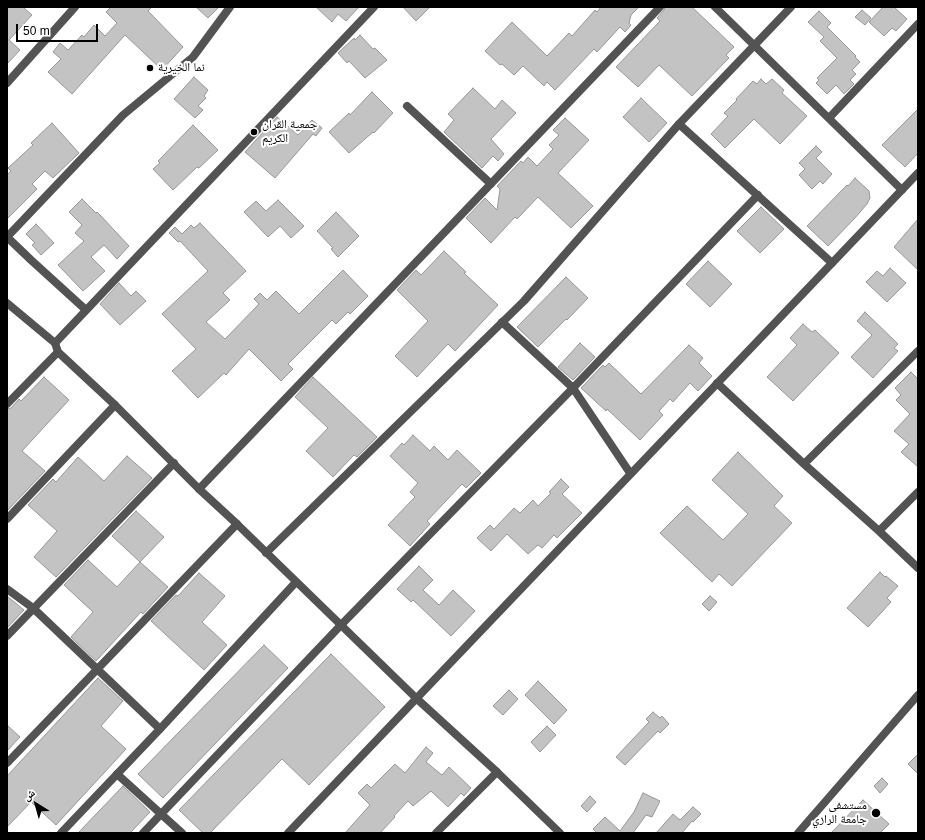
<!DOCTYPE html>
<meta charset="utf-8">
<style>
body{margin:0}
#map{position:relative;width:925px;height:840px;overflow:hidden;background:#fff;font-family:Helvetica,"Noto Naskh Arabic",sans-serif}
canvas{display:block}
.frame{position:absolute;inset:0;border:8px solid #000;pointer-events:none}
.north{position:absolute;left:16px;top:784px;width:40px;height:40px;-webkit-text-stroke:3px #fff;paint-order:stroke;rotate:323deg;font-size:11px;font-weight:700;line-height:16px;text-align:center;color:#000}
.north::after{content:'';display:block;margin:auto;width:14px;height:18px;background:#000;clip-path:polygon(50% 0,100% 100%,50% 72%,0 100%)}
.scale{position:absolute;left:16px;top:24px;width:82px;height:18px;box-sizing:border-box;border:2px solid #000;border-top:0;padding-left:5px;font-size:12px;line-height:14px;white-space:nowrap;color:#000;-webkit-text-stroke:3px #fff;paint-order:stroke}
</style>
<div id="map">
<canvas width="925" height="840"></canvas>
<div class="frame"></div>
<div class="north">ش</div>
<div class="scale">50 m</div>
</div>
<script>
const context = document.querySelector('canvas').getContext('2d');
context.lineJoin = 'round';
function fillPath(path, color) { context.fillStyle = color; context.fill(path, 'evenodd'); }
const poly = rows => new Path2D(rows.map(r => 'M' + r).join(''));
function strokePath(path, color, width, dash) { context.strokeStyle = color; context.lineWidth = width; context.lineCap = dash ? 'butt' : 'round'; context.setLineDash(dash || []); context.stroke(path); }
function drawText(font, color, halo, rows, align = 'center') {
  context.font = font + ' Helvetica,"Noto Naskh Arabic",sans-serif'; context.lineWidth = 4; context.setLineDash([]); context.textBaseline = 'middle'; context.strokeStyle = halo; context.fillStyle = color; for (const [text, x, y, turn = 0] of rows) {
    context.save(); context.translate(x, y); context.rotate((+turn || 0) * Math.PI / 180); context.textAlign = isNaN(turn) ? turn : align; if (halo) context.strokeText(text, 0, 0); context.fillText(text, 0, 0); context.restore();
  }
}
const building = poly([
 [7,7,23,7,32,15,9,40,20,50,7,64,7,7],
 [111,7,152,7,148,11,183,47,162,70,125,35,72,94,48,72,61,59,53,52,60,43,68,50,82,35,84,37,94,25,105,36,117,23,106,12,111,7],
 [196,7,219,7,208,18,196,7],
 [316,7,359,7,346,21,338,14,332,22,316,7],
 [403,7,430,7,416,21,403,7],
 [601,7,639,7,631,15,629,23,631,25,625,32,620,27,597,52,594,49,555,90,547,82,544,86,523,66,514,75,502,64,500,65,485,51,512,22,547,56,569,33,572,36,595,10,597,12,601,7],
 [665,7,692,7,734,47,726,55,729,58,692,96,659,65,638,87,616,67,660,21,657,18,664,10,665,7],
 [883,7,894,7,907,19,896,31,892,28,884,36,869,22,883,7],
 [862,10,871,18,865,25,855,17,862,10],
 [819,11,831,23,827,27,856,56,855,57,860,62,852,70,856,74,850,80,854,84,844,94,836,85,827,94,816,83,819,80,817,78,837,58,820,41,824,37,808,22,819,11],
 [360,35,373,49,375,48,387,60,365,78,349,61,347,63,338,53,354,38,355,40,360,35],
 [194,77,208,90,204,96,206,98,198,106,203,110,195,118,174,99,194,77],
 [761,79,766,84,772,79,784,90,782,93,807,116,780,144,754,119,725,148,711,134,728,116,724,113,737,100,736,99,753,81,757,84,761,79],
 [473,88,495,109,502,100,516,113,491,139,504,154,498,161,493,156,482,168,444,132,454,120,448,114,473,88],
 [372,92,393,113,374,133,373,132,349,153,329,132,349,113,350,115,372,92],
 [641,98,667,123,649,142,623,117,641,98],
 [918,109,918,153,905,167,882,145,918,109],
 [277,117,298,135,312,120,322,128,316,136,313,134,275,178,245,152,277,117],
 [565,118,589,140,558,173,593,206,571,228,538,197,517,219,515,217,491,243,466,218,485,198,497,210,500,189,497,186,521,161,523,163,528,157,537,166,553,149,549,145,559,135,553,130,565,118],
 [52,123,79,153,53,178,45,171,32,184,37,189,7,219,7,175,11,171,8,168,33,145,31,143,52,123],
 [193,125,218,150,199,168,197,167,173,190,153,169,160,163,158,161,193,125],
 [816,146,822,152,816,158,832,174,823,184,820,181,812,189,799,175,805,169,799,163,816,146],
 [855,178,869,191,870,198,867,204,855,218,828,246,807,226,847,185,848,186,855,178],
 [82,199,96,213,97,212,101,216,129,246,117,259,104,245,91,257,105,271,83,291,58,265,84,241,75,233,82,225,69,212,82,199],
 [278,200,304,226,291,238,280,226,268,237,244,212,256,201,266,211,278,200],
 [761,207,784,229,760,253,737,231,761,207],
 [336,212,359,236,338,257,331,249,333,248,317,231,336,212],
 [918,219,918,270,894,247,918,219],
 [200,223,246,271,223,293,230,300,206,322,225,339,259,304,254,299,260,293,267,300,276,291,299,314,343,270,368,296,350,314,348,312,336,324,332,320,288,364,293,369,281,381,249,349,226,375,224,373,198,398,172,371,196,349,162,314,208,271,180,241,178,242,169,233,175,227,182,234,191,225,194,228,200,223],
 [36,224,54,243,41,255,32,245,35,243,26,234,36,224],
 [444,251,466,272,464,273,498,305,455,351,448,344,417,377,395,356,428,321,397,290,416,270,421,275,444,251],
 [708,261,732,284,710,307,686,284,708,261],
 [890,268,906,283,887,302,866,282,877,271,883,276,890,268],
 [566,277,588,298,567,320,566,319,538,347,517,327,566,277],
 [119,283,131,296,136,291,146,301,120,325,100,304,119,283],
 [865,312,898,344,894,348,898,351,873,378,851,357,872,335,857,321,865,312],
 [803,324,812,332,815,330,839,353,793,401,767,377,797,345,790,338,803,324],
 [580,343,595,357,573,380,558,367,580,343],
 [689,345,703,358,699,363,712,376,698,391,690,383,673,402,670,399,659,411,663,415,640,440,607,409,606,411,581,388,603,365,605,367,609,363,641,394,689,345],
 [911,372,918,379,918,467,901,452,909,444,894,431,910,414,896,400,901,395,895,388,911,372],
 [44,377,69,400,22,451,45,471,7,511,7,409,11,408,19,399,21,401,44,377],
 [313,377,377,437,357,457,354,455,333,477,306,451,328,428,295,397,313,377],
 [413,435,430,451,434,446,448,460,457,450,481,473,466,488,462,484,427,521,430,524,410,546,388,525,415,497,410,492,418,483,390,456,402,443,404,445,413,435],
 [738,452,783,496,774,506,792,523,732,586,719,574,712,582,660,533,687,506,723,540,748,514,712,480,738,452],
 [127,456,152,478,56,577,34,557,57,531,28,505,53,479,56,482,78,457,104,481,127,456],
 [561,479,569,487,562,494,582,513,557,538,554,535,542,548,538,545,528,554,507,534,491,551,477,538,490,525,494,529,514,508,520,513,533,500,538,506,551,493,549,492,561,479],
 [136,511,164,537,140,562,112,536,136,511],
 [88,560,117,587,140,562,168,587,143,614,141,612,96,661,71,637,93,612,64,585,88,560],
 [419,566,433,580,423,590,439,605,453,590,475,611,451,636,413,600,411,602,397,589,419,566],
 [880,572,885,577,886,576,898,586,887,598,891,602,868,627,847,608,880,572],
 [199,573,225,596,202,622,227,645,204,670,151,621,176,595,178,596,199,573],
 [7,596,24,610,7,628,7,596],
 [710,596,717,602,709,611,702,604,710,596],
 [264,645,288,668,163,798,138,774,264,645],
 [331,654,385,707,309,785,282,759,210,833,203,833,179,810,331,654],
 [98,678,123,701,101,726,126,749,56,825,31,802,7,827,7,776,98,678],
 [538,681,567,710,554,724,525,695,538,681],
 [509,690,518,699,503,715,493,706,509,690],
 [653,712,660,718,662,716,669,724,660,733,658,731,625,765,616,757,649,722,646,719,653,712],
 [7,725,20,737,7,751,7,725],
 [547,726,556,735,540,752,531,742,547,726],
 [426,747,433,753,426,762,442,775,449,767,471,788,464,796,461,793,448,807,431,791,413,806,408,801,394,816,395,817,380,833,345,833,370,805,358,793,367,784,371,788,395,764,405,773,426,747],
 [918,754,918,774,908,764,918,754],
 [882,778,888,784,880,793,874,786,882,778],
 [123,786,150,812,130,833,78,833,123,786],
 [643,793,660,801,652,817,646,815,633,833,597,833,593,829,605,817,620,831,634,812,643,793],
 [590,796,596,802,587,812,581,806,590,796],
 [863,800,889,824,880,833,831,833,863,800],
 [693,807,701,814,693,822,692,821,682,833,656,833,673,814,680,820,693,807]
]);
fillPath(building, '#c3c3c3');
strokePath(building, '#979797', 1);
strokePath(poly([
 [715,7,902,190],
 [7,83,75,7],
 [407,106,491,184],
 [829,118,918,24],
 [679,124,832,263],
 [7,237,123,115,193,57,230,7],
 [7,237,31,260,86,310],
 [502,322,573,388,630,473],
 [55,343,374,7],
 [717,383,804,464,879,531,918,568],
 [7,404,58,352],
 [804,464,918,351],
 [199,489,660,7],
 [7,519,115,405],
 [879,531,918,492],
 [7,589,33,608,160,729],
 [7,636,174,463],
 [7,763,237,524],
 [117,774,182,833],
 [143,833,341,625,573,388,758,195],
 [436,833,497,772],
 [798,833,918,695]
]), '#535353', 8);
strokePath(poly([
 [7,303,55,343,58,352,115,405,199,489,237,524,416,698,497,772,560,833],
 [266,553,524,301,679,124,791,7],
 [61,833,160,729,296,582],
 [288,833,918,173]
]), '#535353', 8);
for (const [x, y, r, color] of [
 [150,68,4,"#000"],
 [254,132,4,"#000"],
 [876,813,5,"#000"]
]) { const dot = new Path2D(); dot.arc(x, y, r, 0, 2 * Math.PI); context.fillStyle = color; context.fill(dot); strokePath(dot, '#fff', 1.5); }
drawText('12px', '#000', '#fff', [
 ["نما الخيرية",158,68],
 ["جمعية القران",262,125],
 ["الكريم",262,139],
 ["مستشفى",867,806,"right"],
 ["جامعة الرازي",867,820,"right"]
], 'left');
</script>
